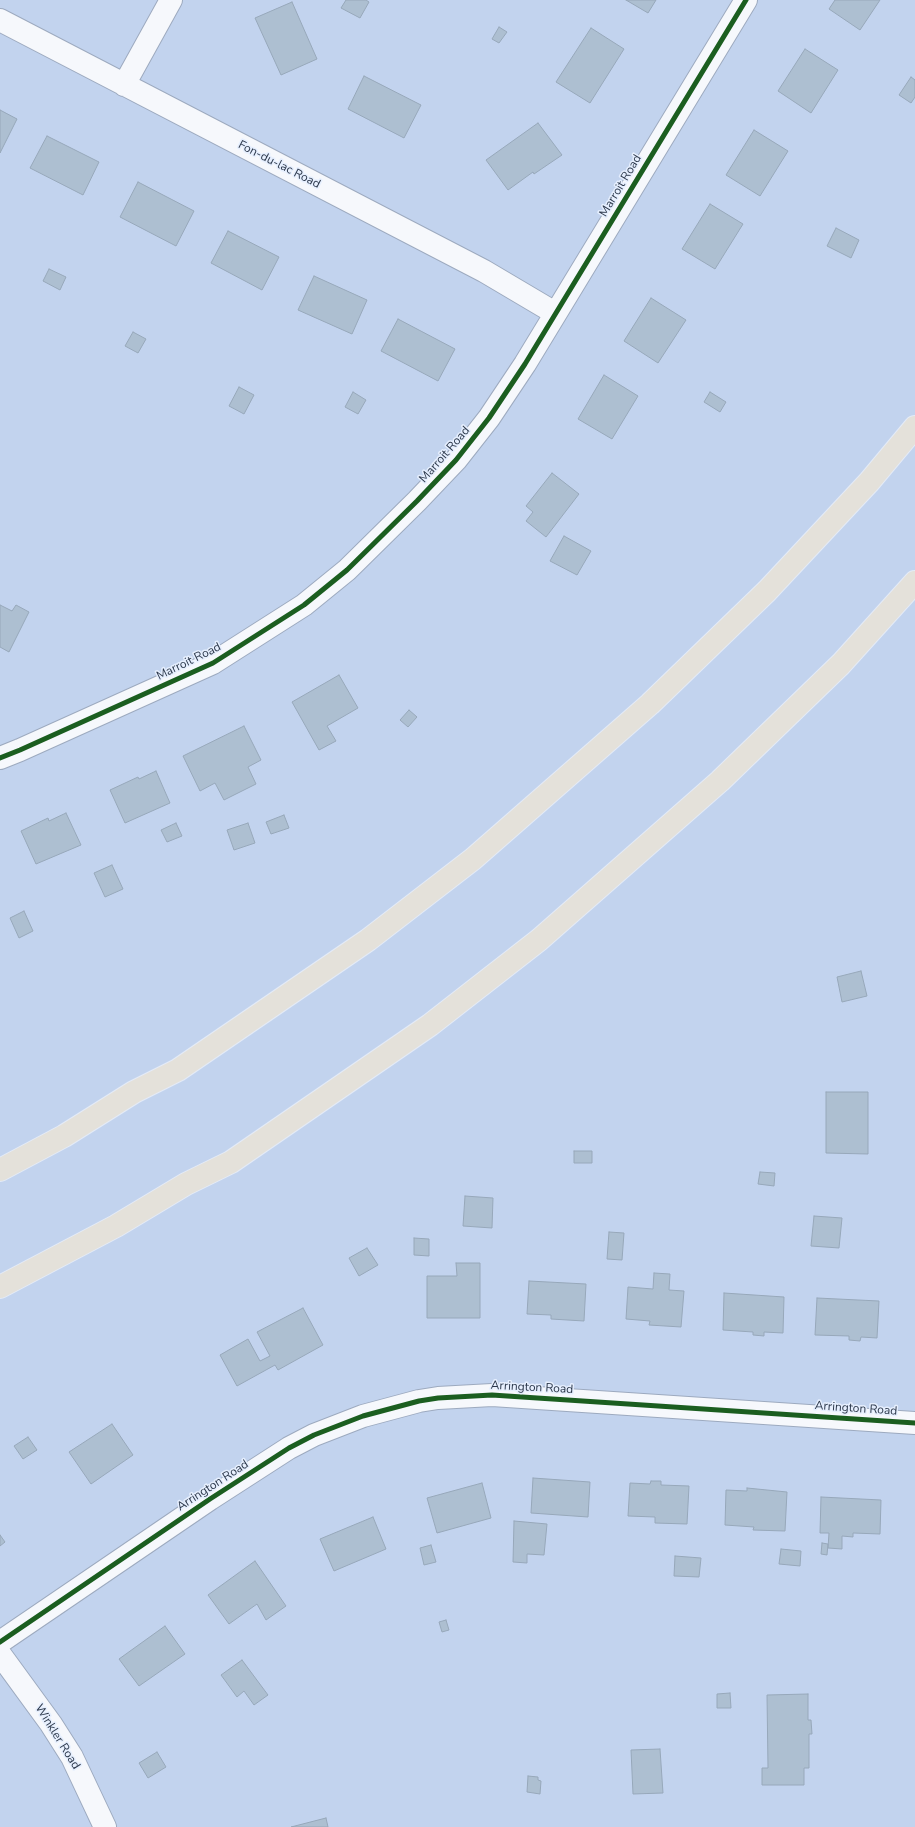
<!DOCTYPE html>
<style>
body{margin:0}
canvas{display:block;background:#c2d3ee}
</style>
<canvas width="915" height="1827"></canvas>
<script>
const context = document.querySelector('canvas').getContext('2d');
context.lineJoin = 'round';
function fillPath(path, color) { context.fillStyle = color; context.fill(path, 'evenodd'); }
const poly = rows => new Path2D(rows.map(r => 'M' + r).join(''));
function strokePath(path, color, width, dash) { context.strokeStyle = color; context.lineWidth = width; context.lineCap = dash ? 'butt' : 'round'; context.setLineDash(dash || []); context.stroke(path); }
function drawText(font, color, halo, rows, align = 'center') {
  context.font = font + ' "Nunito Sans",sans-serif'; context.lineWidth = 3; context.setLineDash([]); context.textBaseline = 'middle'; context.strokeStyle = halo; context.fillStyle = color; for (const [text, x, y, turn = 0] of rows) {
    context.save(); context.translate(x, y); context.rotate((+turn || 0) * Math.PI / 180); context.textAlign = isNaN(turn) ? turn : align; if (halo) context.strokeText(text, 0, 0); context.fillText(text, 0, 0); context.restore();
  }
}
const building = poly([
 [346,0,366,0,369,2,360,18,341,8,346,0],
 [626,0,656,0,648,13,626,0],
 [835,0,880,0,860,30,829,9,835,0],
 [292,2,317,59,281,75,255,18,292,2],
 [499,27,507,32,499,43,492,39,499,27],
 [591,28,624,49,590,103,556,82,591,28],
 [805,49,838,70,811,113,778,91,805,49],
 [364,76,421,105,404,138,348,109,364,76],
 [911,77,915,80,915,97,911,103,899,95,911,77],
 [0,110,17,119,0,153,0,110],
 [538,123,562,155,534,174,533,172,508,190,486,160,538,123],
 [754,130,788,151,760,196,726,175,754,130],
 [47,136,99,162,83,195,30,168,47,136],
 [138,182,194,211,176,246,120,217,138,182],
 [710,204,743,224,715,269,682,249,710,204],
 [836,228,859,240,851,258,827,246,836,228],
 [228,231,279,257,262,290,211,263,228,231],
 [49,269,66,277,60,290,43,281,49,269],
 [314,276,367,300,352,334,298,310,314,276],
 [651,298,686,320,658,363,624,341,651,298],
 [398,319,455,349,438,381,381,351,398,319],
 [133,332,146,339,138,353,125,346,133,332],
 [604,375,638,396,612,439,578,419,604,375],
 [239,387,254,395,244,414,229,406,239,387],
 [353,392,366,400,358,414,345,407,353,392],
 [710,392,726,402,720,412,704,402,710,392],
 [552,473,579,494,546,537,526,521,533,512,526,506,552,473],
 [564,536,591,551,577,575,550,561,564,536],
 [0,605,12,611,16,605,29,612,9,652,0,647,0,605],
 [339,675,358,708,327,726,336,741,319,750,292,702,339,675],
 [409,710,417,717,408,727,400,720,409,710],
 [244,726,261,760,248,767,256,784,224,800,215,783,200,791,183,756,244,726],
 [156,771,170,803,125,823,110,790,138,777,139,779,156,771],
 [66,813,81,845,36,864,21,831,48,818,49,821,66,813],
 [284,815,289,828,271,834,266,822,284,815],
 [176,823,182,836,167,842,161,830,176,823],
 [248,823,255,843,234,850,227,830,248,823],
 [112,865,123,889,105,897,94,873,112,865],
 [24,911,33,931,19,938,10,918,24,911],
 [861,971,867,996,842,1002,837,977,861,971],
 [826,1092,868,1092,868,1154,826,1153,826,1092],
 [574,1151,592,1151,592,1163,574,1163,574,1151],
 [760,1172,775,1173,774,1186,758,1184,760,1172],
 [465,1196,493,1198,492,1228,463,1226,465,1196],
 [814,1216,842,1218,839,1248,811,1246,814,1216],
 [609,1232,624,1233,622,1260,607,1259,609,1232],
 [414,1238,429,1239,429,1256,414,1255,414,1238],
 [367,1248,378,1265,359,1276,349,1258,367,1248],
 [456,1263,480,1263,480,1318,427,1318,427,1276,457,1276,456,1263],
 [654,1273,670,1274,669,1290,684,1291,681,1327,649,1325,650,1321,626,1319,628,1287,653,1289,654,1273],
 [529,1281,586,1284,584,1321,551,1319,551,1315,527,1314,529,1281],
 [724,1293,784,1297,783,1333,764,1332,764,1336,753,1335,753,1332,723,1330,724,1293],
 [817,1298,879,1301,877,1338,861,1337,860,1341,849,1340,849,1336,815,1335,817,1298],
 [303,1308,323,1345,278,1370,275,1365,237,1386,220,1355,248,1339,260,1361,270,1356,257,1332,303,1308],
 [112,1424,133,1455,91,1484,69,1452,112,1424],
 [28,1437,37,1450,23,1459,14,1446,28,1437],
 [533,1478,590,1482,588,1517,531,1513,533,1478],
 [651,1481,661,1481,661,1485,689,1486,687,1524,655,1523,655,1517,628,1516,630,1483,650,1484,651,1481],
 [482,1483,491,1518,437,1533,427,1498,482,1483],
 [747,1488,787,1492,785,1531,753,1530,754,1527,725,1525,726,1490,747,1491,747,1488],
 [821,1497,881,1500,880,1534,853,1533,853,1537,842,1536,842,1549,828,1548,829,1533,820,1533,821,1497],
 [373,1517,386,1549,334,1571,320,1539,373,1517],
 [514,1521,547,1524,544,1555,527,1554,527,1563,513,1562,514,1521],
 [0,1535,5,1542,0,1546,0,1535],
 [822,1543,828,1544,827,1555,821,1554,822,1543],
 [431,1545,436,1562,424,1565,420,1548,431,1545],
 [781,1549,801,1551,800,1566,779,1564,781,1549],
 [675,1556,701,1558,699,1577,674,1576,675,1556],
 [255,1561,286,1606,266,1620,257,1604,229,1624,208,1595,255,1561],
 [446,1620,449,1630,442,1632,439,1622,446,1620],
 [165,1626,185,1654,139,1686,119,1659,165,1626],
 [242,1660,268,1695,254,1705,244,1691,237,1697,221,1675,242,1660],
 [730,1693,731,1708,717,1708,717,1694,730,1693],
 [808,1694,808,1720,811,1720,812,1734,809,1734,809,1768,804,1768,804,1785,762,1785,762,1768,768,1768,767,1695,808,1694],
 [660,1749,663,1793,633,1794,631,1750,660,1749],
 [157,1752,166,1767,148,1778,139,1763,157,1752],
 [528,1776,538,1777,538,1780,541,1781,540,1794,527,1792,528,1776],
 [326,1818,328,1827,291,1827,326,1818]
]);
fillPath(building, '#adbfd1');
strokePath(building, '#97a8ba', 1);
const street = poly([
 [0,20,484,271,555,313],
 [124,85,171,0],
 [0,758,20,750,213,663,304,605,347,570,417,501,456,460,489,418,525,364,746,0],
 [0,1642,210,1499,289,1448,314,1435,363,1416,419,1401,438,1398,492,1395,915,1423],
 [0,1654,51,1724,72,1757,105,1827]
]);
const highway = poly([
 [0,1170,64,1136,134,1092,178,1070,368,940,473,859,650,704,767,591,869,482,915,427],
 [0,1287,116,1226,186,1184,231,1162,430,1025,539,940,720,781,841,664,915,582]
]);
strokePath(street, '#9daabf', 24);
strokePath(highway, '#e4ebf7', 24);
strokePath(street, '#f6f8fc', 22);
strokePath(highway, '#e4e1da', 22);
strokePath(poly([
 [0,758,20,750,213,663,304,605,347,570,417,501,456,460,489,418,525,364,746,0],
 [0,1642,210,1499,289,1448,314,1435,363,1416,419,1401,438,1398,492,1395,915,1423]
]), '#1b5e20', 5);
drawText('12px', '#2c384b', '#e6effe', [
 ["Fon-du-lac Road",279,165,27],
 ["Marroit Road",621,186,-59],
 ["Marroit Road",445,455,-49],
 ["Marroit Road",189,662,-26],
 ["Arrington Road",532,1388,3],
 ["Arrington Road",856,1409,4],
 ["Arrington Road",213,1486,-33],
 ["Winkler Road",57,1737,58]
]);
</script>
